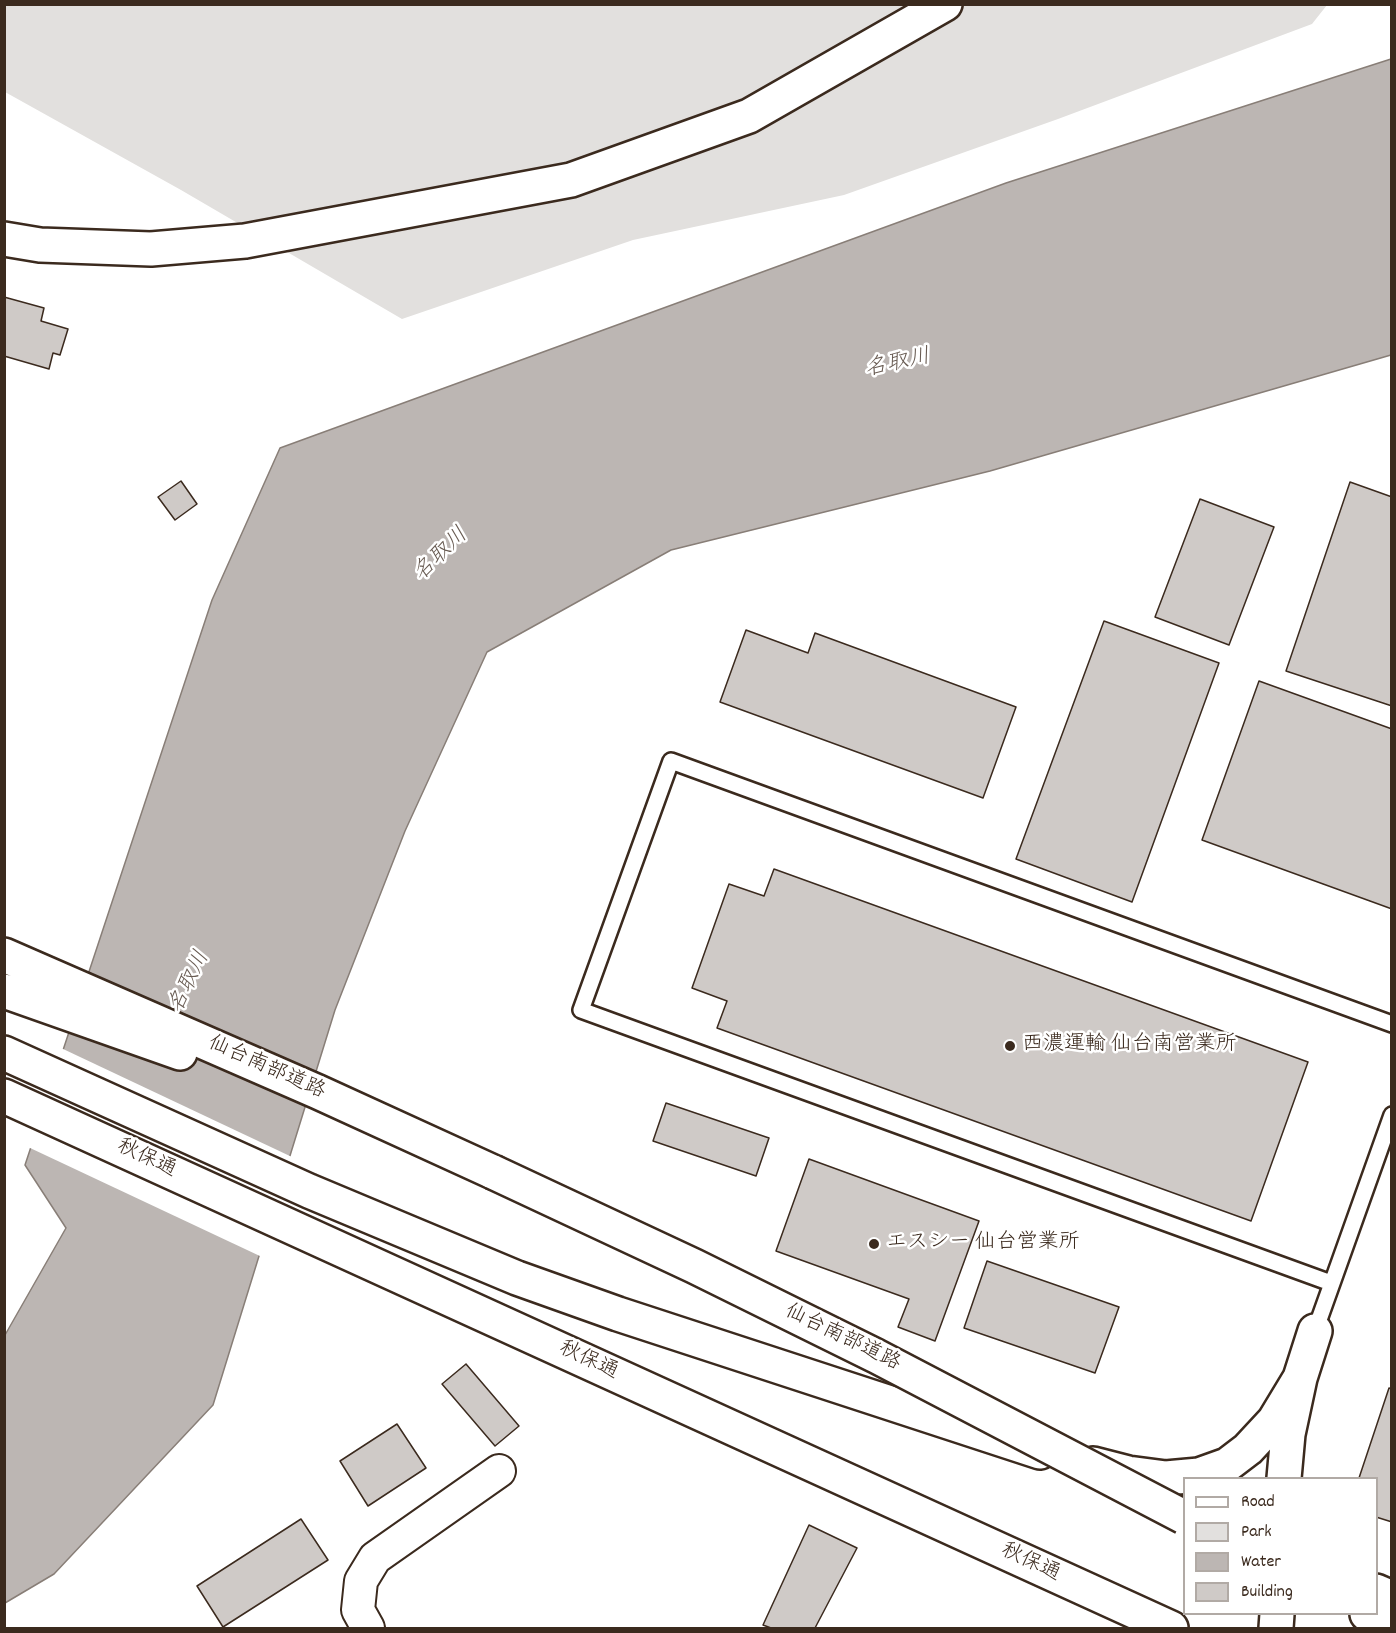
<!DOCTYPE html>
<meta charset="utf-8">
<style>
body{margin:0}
#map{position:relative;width:1396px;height:1633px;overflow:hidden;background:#fff;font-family:Dekko,sans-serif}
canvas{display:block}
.frame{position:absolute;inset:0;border:6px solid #3b2a1e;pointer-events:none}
.legend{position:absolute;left:1183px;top:1477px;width:195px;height:138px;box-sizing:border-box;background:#fff;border:2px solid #b1aaa5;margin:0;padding:8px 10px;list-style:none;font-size:18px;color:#3b2a1e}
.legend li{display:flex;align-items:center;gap:12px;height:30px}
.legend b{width:30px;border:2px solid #b1aaa5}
</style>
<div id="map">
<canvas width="1396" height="1633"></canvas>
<div class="frame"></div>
<ul class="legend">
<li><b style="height:8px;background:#fff"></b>Road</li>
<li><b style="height:16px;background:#e2e0de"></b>Park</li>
<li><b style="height:16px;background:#bcb6b3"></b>Water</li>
<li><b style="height:16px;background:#cfcac7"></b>Building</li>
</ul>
</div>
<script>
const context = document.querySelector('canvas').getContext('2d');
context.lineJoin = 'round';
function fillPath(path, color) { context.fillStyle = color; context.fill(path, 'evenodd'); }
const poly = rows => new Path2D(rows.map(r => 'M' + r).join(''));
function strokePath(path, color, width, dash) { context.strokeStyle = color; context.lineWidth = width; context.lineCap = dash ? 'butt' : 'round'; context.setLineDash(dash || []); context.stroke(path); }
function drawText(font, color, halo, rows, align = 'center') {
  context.font = font + ' Dekko,"Klee One",sans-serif'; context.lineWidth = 5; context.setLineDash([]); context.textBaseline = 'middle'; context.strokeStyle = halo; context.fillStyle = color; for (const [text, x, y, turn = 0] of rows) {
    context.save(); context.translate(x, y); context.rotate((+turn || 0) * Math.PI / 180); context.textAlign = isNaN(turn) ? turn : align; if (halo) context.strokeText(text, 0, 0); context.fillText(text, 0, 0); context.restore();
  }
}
fillPath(poly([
 [5,5,1327,5,1312,24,1058,119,844,195,633,240,402,319,181,190,5,92]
]), '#e2e0de');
const water = poly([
 [1391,59,1391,355,990,471,671,550,487,652,405,831,335,1010,213,1405,54,1574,5,1603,5,1335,66,1228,25,1165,212,600,280,448,1006,183,1391,59]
]);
fillPath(water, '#bcb6b3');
strokePath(water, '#887e77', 1.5);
fillPath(poly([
 [61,1048,292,1157,262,1257,28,1147]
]), '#fff');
const building = poly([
 [4,297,44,308,41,321,68,329,60,355,53,353,49,369,4,356,4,297],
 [181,481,197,504,175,520,158,497,181,481],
 [1350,482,1392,497,1392,706,1286,671,1350,482],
 [1200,499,1274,527,1229,645,1155,617,1200,499],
 [1104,621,1219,663,1132,902,1016,859,1104,621],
 [746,630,808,653,815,633,1016,707,983,798,720,702,746,630],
 [1259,681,1392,729,1392,909,1202,840,1259,681],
 [774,869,1308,1062,1251,1221,717,1028,727,1001,692,988,729,884,764,896,774,869],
 [666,1103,769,1138,756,1176,653,1141,666,1103],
 [809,1159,979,1221,935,1341,898,1327,909,1299,776,1251,809,1159],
 [987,1261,1119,1307,1095,1373,964,1328,987,1261],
 [466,1364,519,1426,495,1446,442,1384,466,1364],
 [1389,1388,1392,1389,1392,1522,1376,1517,1376,1478,1359,1478,1389,1388],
 [397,1424,426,1468,368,1506,340,1461,397,1424],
 [301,1519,328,1560,223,1627,197,1586,301,1519],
 [809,1525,857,1548,815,1628,771,1628,763,1625,809,1525]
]);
fillPath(building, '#cfcac7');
strokePath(building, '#3b2a1e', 1.5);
const service = poly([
 [1331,1283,581,1010,671,761,1392,1024],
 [1315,1331,1392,1115]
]);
const minor = poly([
 [368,1628,358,1610,361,1581,375,1558,499,1471]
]);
const tertiary = poly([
 [4,239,40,245,151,249,245,241,571,180,749,116,945,4],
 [1093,1464,1128,1473,1166,1478,1199,1475,1227,1465,1248,1449,1274,1421,1300,1378],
 [1284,1478,1288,1434,1300,1378,1315,1331],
 [1276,1628,1277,1614]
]);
const trunk = poly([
 [4,1053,309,1191,517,1278,618,1314,1040,1452],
 [4,1096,1171,1628],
 [1376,1591,1392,1598]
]);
const motorway = poly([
 [4,955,318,1092,493,1172],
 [4,991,180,1053],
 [1367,1614,1392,1627]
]);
strokePath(service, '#3b2a1e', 20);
strokePath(minor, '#3b2a1e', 36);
strokePath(tertiary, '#3b2a1e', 38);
strokePath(trunk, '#3b2a1e', 38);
strokePath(motorway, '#3b2a1e', 38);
strokePath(service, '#fff', 15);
strokePath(minor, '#fff', 32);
strokePath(tertiary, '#fff', 33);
strokePath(trunk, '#fff', 33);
strokePath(motorway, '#fff', 33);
const motorwayBridge = poly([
 [493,1172,694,1266,876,1356,1184,1517]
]);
strokePath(motorwayBridge, '#3b2a1e', 38, []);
strokePath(motorwayBridge, '#fff', 33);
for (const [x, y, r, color] of [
 [1010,1046,6,"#3b2a1e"],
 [874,1244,6,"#3b2a1e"]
]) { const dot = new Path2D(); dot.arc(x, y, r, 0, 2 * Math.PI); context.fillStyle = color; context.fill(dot); strokePath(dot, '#fff', 2); }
drawText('21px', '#3b2a1e', '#fff', [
 ["西濃運輸 仙台南営業所",1022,1046],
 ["エスシー 仙台営業所",886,1244]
], 'left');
drawText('21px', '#3b2a1e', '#fff', [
 ["仙台南部道路",266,1069,24],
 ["秋保通",146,1160,25],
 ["仙台南部道路",842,1339,26],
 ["秋保通",588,1362,25],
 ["秋保通",1030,1564,25]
]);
drawText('italic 22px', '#685b52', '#fff', [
 ["名取川",898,365,-12],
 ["名取川",442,556,-44],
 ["名取川",191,983,-64]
]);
</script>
